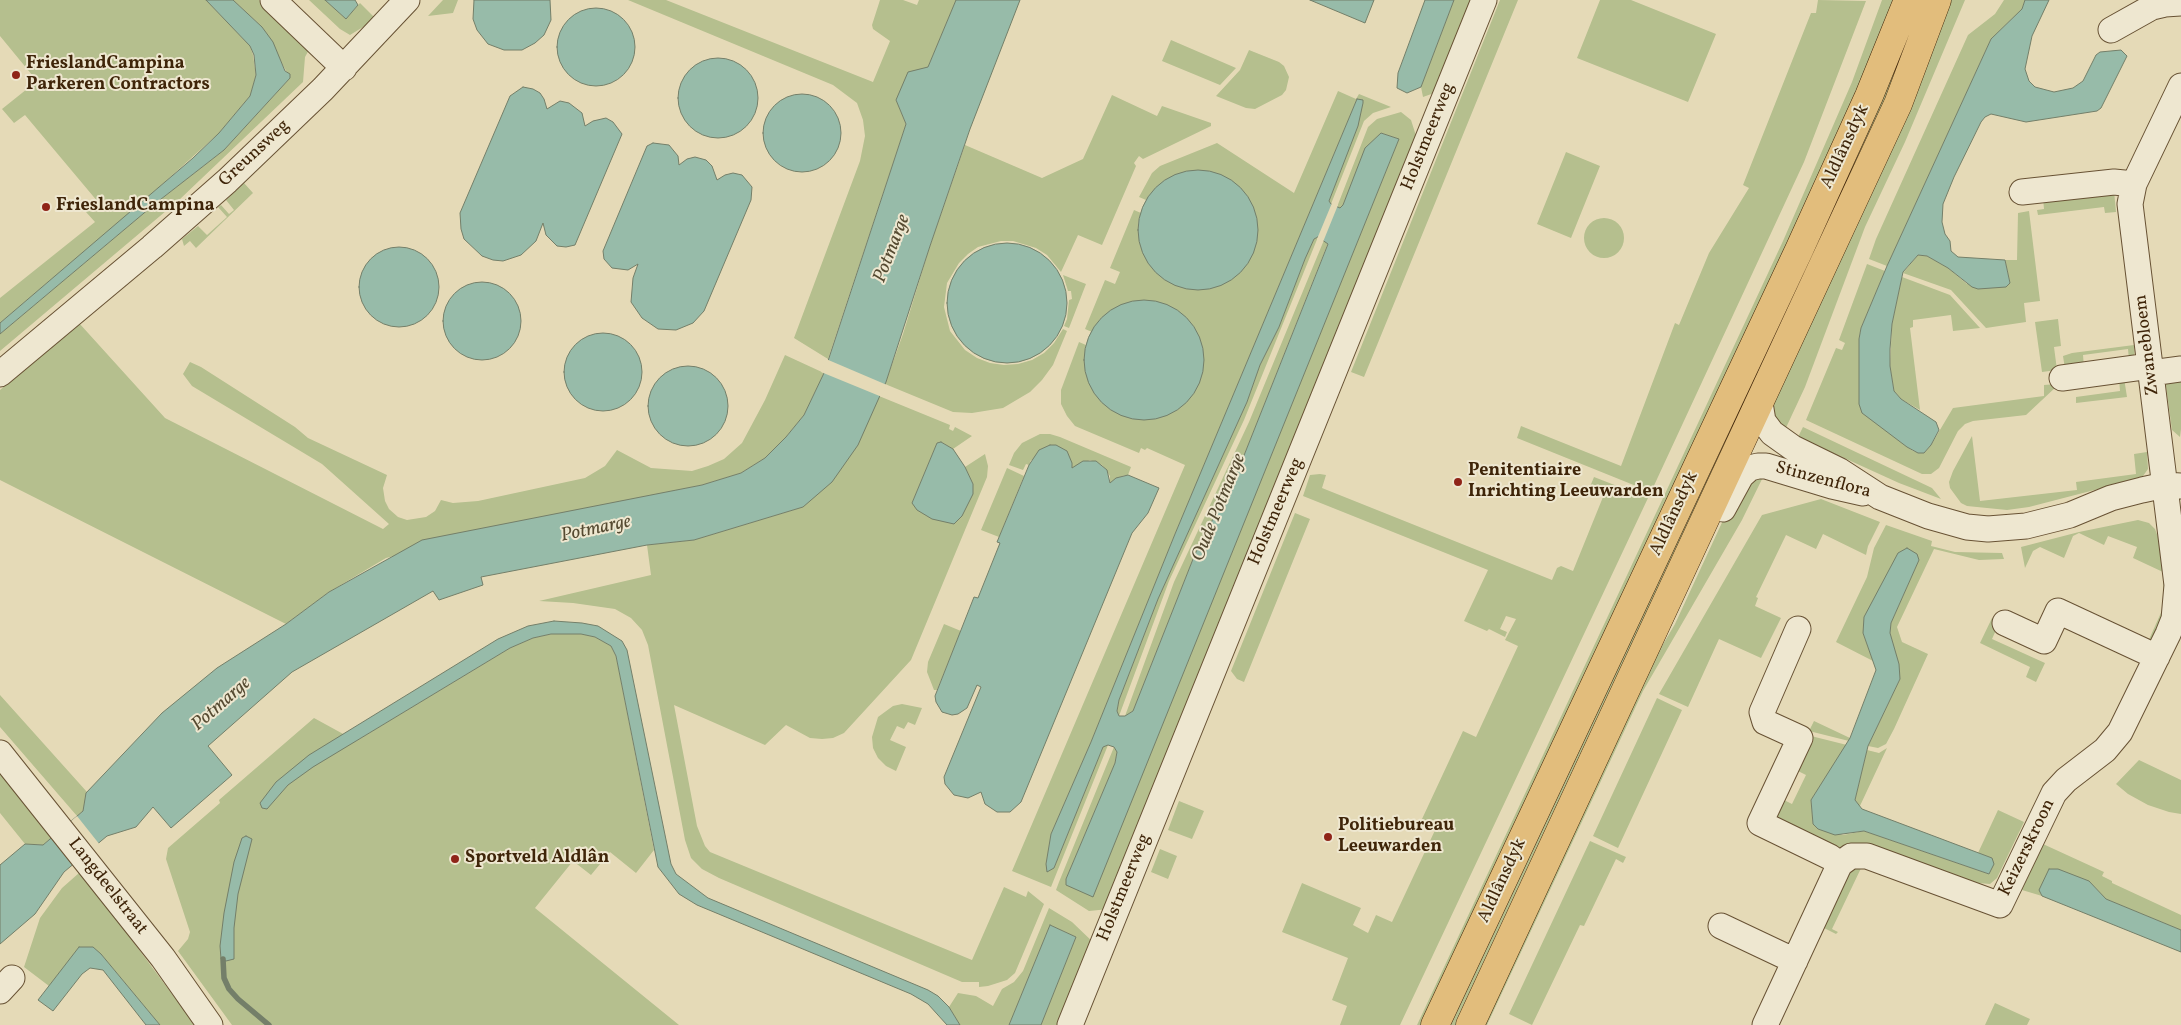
<!DOCTYPE html>
<meta charset="utf-8">
<style>
body{margin:0}
canvas{display:block;background:#e5dab7}
</style>
<canvas width="2181" height="1025"></canvas>
<script>
const context = document.querySelector('canvas').getContext('2d');
context.lineJoin = 'round';
function fillPath(path, color) { context.fillStyle = color; context.fill(path, 'evenodd'); }
const poly = rows => new Path2D(rows.map(r => 'M' + r).join(''));
function strokePath(path, color, width, dash) { context.strokeStyle = color; context.lineWidth = width; context.lineCap = dash ? 'butt' : 'round'; context.setLineDash(dash || []); context.stroke(path); }
function drawText(font, color, halo, rows, align = 'center') {
  context.font = font + ' Vollkorn,serif'; context.lineWidth = 4; context.setLineDash([]); context.textBaseline = 'middle'; context.strokeStyle = halo; context.fillStyle = color; for (const [text, x, y, turn = 0] of rows) {
    context.save(); context.translate(x, y); context.rotate((+turn || 0) * Math.PI / 180); context.textAlign = isNaN(turn) ? turn : align; if (halo) context.strokeText(text, 0, 0); context.fillText(text, 0, 0); context.restore();
  }
}
fillPath(poly([
 [0,0,206,0,250,46,253,55,256,75,250,96,219,133,147,198,0,323,0,298,95,222,86,212,98,202,25,115,14,123,2,109,37,81,0,36],
 [233,0,259,0,310,48,305,57,303,82,179,200,0,351,0,334,156,203,224,150,290,78,262,27],
 [309,0,325,0,346,19,360,3,376,19,350,35,340,29],
 [443,0,458,0,453,13,428,16],
 [628,0,666,0,873,82,890,41,873,29,872,25,880,0,903,0,917,5,919,0,956,0,928,67,896,100,906,124,828,359,794,338,860,161,865,136,863,120,857,103,833,85],
 [1454,0,1474,0,1437,92,1423,97,1421,87],
 [1500,0,1518,0,1364,377,1351,372],
 [1600,0,1631,0,1716,34,1688,102,1577,58],
 [1818,0,1866,1,1804,162,1651,492,1517,438,1521,426,1621,466,1675,323,1679,325,1709,253,1749,188,1743,185,1811,13,1816,13],
 [1882,0,1896,0,1880,45,1425,1025,1417,1025,1783,241,1852,82],
 [1917,0,1928,0,1912,43,1459,1025,1445,1025],
 [1948,0,1965,0,1905,142,1865,227,1805,387,1784,432,1781,432,1771,408],
 [2004,0,2025,0,2022,9,1991,39,1887,266,1869,259,1876,239,1968,35,1995,14],
 [1171,40,1236,68,1220,85,1162,61],
 [1249,50,1279,62,1284,66,1289,77,1286,90,1282,95,1255,109,1246,108,1216,96,1240,70],
 [1338,91,1356,99,1359,94,1391,107,1373,113,1364,121,1331,204,1329,201,1357,126,1363,103,1357,99,1175,534,1091,742,1051,834,1046,864,1054,868,1103,747,1108,745,1051,887,1012,871,1185,465,1147,448,1145,450,1141,448,1139,453,1075,426,1067,416,1061,404,1061,390,1079,342,1086,345,1085,351,1096,395,1116,412,1127,417,1191,323,1169,306,1100,319,1092,332,1085,329,1105,280,1115,284,1120,272,1110,268,1134,210,1141,213,1138,224,1141,248,1152,268,1152,192,1146,200,1139,197,1152,173,1160,166,1217,143,1294,193],
 [1112,95,1157,116,1162,106,1211,123,1211,126,1143,159,1139,156,1134,163,1136,166,1102,245,1078,235,1061,272,1047,255,1036,248,1013,241,1001,241,978,247,968,254,959,263,947,283,944,307,950,331,965,350,977,358,990,363,1004,365,1018,364,1032,360,1044,353,1054,343,1063,329,1067,331,1053,365,1042,380,1030,392,1003,408,972,413,953,412,885,384,903,334,930,246,965,145,1042,178,1083,159],
 [1401,112,1411,120,1418,142,1109,909,1089,911,1056,890,1059,882,1114,747,1117,752,1115,763,1066,879,1093,896,1399,139,1381,133,1366,148,1343,205,1340,208,1337,207,1368,127,1377,119],
 [1566,152,1600,166,1571,238,1537,224],
 [244,183,253,193,196,248,190,241,184,246,182,239,198,226,207,235,227,217,218,207,221,205,229,214,234,210,226,200],
 [2114,191,2116,212,2105,213,2104,207,2038,215,2037,210,2044,209,2043,198],
 [2029,211,2040,301,2024,303,2026,322,1986,328,1951,290,1903,273,1918,255,1927,256,1948,268,1967,284,2010,283,2005,260,2017,260,2018,213],
 '1584 238a20 20 0 1 1 40 0a20 20 0 1 1-40 0Z',
 [1318,237,1244,420,1169,581,1119,716,1117,711,1119,700,1158,599,1247,402,1260,365,1279,327,1305,259,1314,239],
 [1324,240,1328,243,1239,468,1195,554,1133,711,1125,716,1174,582,1249,422],
 [1867,264,1885,271,1861,328,1859,338,1898,440,1913,451,1924,453,1931,445,1953,408,2044,396,2044,385,2056,384,2057,386,2026,415,1973,421,1965,424,1958,431,1939,468,1931,474,1922,474,1806,420,1836,348,1842,350,1845,343,1839,340],
 [1063,275,1086,284,1069,328,1064,326,1067,319,1069,300,1072,299,1071,291,1068,291],
 [1902,277,1950,295,1980,328,1953,331,1951,315,1913,320,1913,327,1910,328,1920,410,1901,399,1894,391,1890,366,1892,324],
 [2058,319,2061,346,2054,347,2057,370,2042,372,2035,322],
 [79,323,165,418,383,529,389,524,322,464,192,386,183,374,190,362,201,367,295,427,308,438,387,475,383,488,385,501,389,509,398,517,407,520,426,517,435,511,441,500,453,503,478,501,585,478,605,466,617,450,651,468,692,471,708,466,724,459,742,443,765,400,785,355,824,373,804,415,786,437,765,458,741,473,702,485,609,504,386,558,329,592,286,624,0,480,0,390],
 [2134,345,2135,360,2129,360,2128,349,2083,355,2084,367,2065,369,2063,356,2072,353],
 [2124,378,2127,397,2076,403,2076,397,2120,391,2119,379],
 [2181,378,2181,429,2180,437,2172,430,2165,379],
 [879,396,950,425,949,429,953,431,955,427,972,436,953,449,941,442,937,443,912,503,973,484,965,467,985,454,988,466,987,477,911,660,844,733,833,738,822,739,810,738,786,725,765,745,674,705,697,826,705,846,710,852,972,960,1004,887,1026,897,1028,891,1044,904,1015,973,1007,980,988,986,979,987,979,982,962,982,719,878,702,869,691,858,685,840,648,645,642,630,631,618,615,609,573,603,539,601,651,575,647,545,694,540,803,507],
 [1803,427,1932,488,1941,499,1899,483,1798,437],
 [1040,434,1050,434,1060,437,1131,467,1128,475,1122,476,1110,483,1110,476,1102,465,1090,460,1072,469,1031,460,1029,465,1026,464,1023,470,1009,465,1014,453,1022,443],
 [1972,436,1980,501,2077,490,2076,482,2136,474,2134,454,2147,452,2148,469,2143,476,2133,480,2029,507,2007,510,1967,506,1961,503,1950,488,1949,482,1953,471],
 [1007,468,1024,476,999,537,981,530],
 [1320,474,1326,475,1322,488,1552,580,1557,568,1561,566,1573,571,1603,497,1591,492,1589,489,1594,477,1648,498,1400,1025,1340,1025,1347,1006,1332,1000,1348,958,1282,932,1302,883,1361,908,1353,925,1368,933,1376,915,1392,922,1437,826,1422,819,1463,731,1476,737,1518,646,1505,640,1516,619,1506,616,1500,629,1507,632,1505,637,1489,629,1487,631,1464,621,1488,570,1303,496,1310,475],
 [1764,475,1742,520,1643,691,1487,1025,1480,1025,1642,680,1675,624,1738,488],
 [1821,499,1880,522,1868,546,1866,555,1823,534,1816,549,1786,535,1756,597,1758,598,1755,606,1781,618,1761,658,1719,639,1688,707,1659,694,1762,515],
 [1295,513,1310,519,1244,682,1237,679,1231,671],
 [2138,520,2149,523,2155,529,2158,537,2163,537,2169,593,2153,647,2147,644,2164,606,2163,572,2133,558,2137,547,2108,536,2104,545,2079,533,2073,536,2064,558,2040,547,2033,551,2025,568,2021,547,2079,532],
 [1886,525,1932,541,1931,546,1955,552,2002,553,2004,559,1979,560,1934,549,1897,627,1902,642,1928,654,1894,729,1886,744,1878,748,1868,746,1900,679,1890,632,1891,623,1919,560,1863,633,1873,661,1836,642,1867,577,1874,548],
 [1992,618,2000,621,1992,639,2045,663,2036,682,2026,677,2030,667,1980,643],
 [944,624,961,631,937,690,934,690,927,672,928,662],
 [551,634,581,634,595,637,611,646,616,656,654,850,636,873,610,852,591,875,573,861,535,908,679,1025,232,1025,178,951,188,939,190,932,166,859,168,848,220,803,219,800,314,718,356,741,510,648,533,638],
 [0,695,87,792,83,811,77,816,0,727],
 [1657,698,1682,710,1618,848,1593,836],
 [902,704,922,708,915,725,908,722,904,729,897,726,890,740,906,747,896,771,886,766,878,758,873,748,872,737,878,717,893,706],
 [1814,721,1850,738,1849,741,1809,731],
 [1807,735,1847,745,1811,800,1813,824,1818,829,1843,835,1864,831,1989,874,1992,858,1978,853,1998,810,2024,822,1997,878,1990,884,1978,883,1868,843,1850,843,1838,849,1778,825,1774,807,1782,799,1792,804,1806,775,1796,770],
 [1887,748,1859,808,1855,800,1867,750,1879,753],
 [2139,760,2181,780,2181,814,2169,812,2148,805,2128,794,2116,784],
 [0,773,39,820,38,822,51,838,43,845,25,844,0,813],
 [1179,801,1204,811,1192,839,1168,830],
 [1590,841,1626,857,1623,863,1616,859,1584,926,1580,925,1532,1025,1509,1014],
 [2043,844,2104,872,2102,876,2112,881,2112,883,2181,915,2181,930,2106,899,2089,881,2040,893,2042,896,2022,890],
 [1160,849,1177,856,1168,879,1151,872],
 [1863,864,1832,929,1838,932,1836,934,1820,926,1845,872],
 [79,873,89,886,91,885,195,1025,160,1025,101,954,79,948,49,986,24,967,40,918,62,888],
 [1049,908,1072,922,1095,944,1062,1025,1041,1025,1076,937,1050,925,1009,1025,960,1025,949,1007,958,993,976,996,993,1006,1002,989,1014,982,1023,971],
 [1995,1003,2030,1019,2027,1025,1985,1025]
]), '#b5bf8e');
const water = poly([
 [206,0,233,0,262,27,273,42,285,71,290,74,290,78,224,150,156,203,0,334,0,323,193,158,219,133,250,96,256,75,254,55,250,46,206,0],
 [325,0,355,0,358,5,346,19,325,0],
 [474,0,550,0,551,20,544,35,535,43,522,50,504,50,488,44,477,30,473,19,474,0],
 [956,0,1020,0,970,129,930,246,886,382,858,445,832,482,803,507,694,540,647,545,481,577,483,585,439,600,433,591,292,672,208,746,232,775,171,828,153,807,136,827,107,836,64,872,35,914,0,944,0,865,25,844,43,845,83,811,86,793,162,713,217,668,286,624,329,592,422,540,702,485,741,473,765,458,786,437,804,415,824,373,906,124,896,100,908,72,928,67,956,0],
 [1310,0,1374,0,1365,23,1310,0],
 [1425,0,1454,0,1421,87,1407,93,1397,88,1398,73,1425,0],
 [2025,0,2049,0,2032,36,2025,69,2029,81,2035,87,2054,92,2073,88,2083,81,2096,55,2100,52,2121,50,2127,56,2101,108,2097,111,2026,122,1991,114,1985,117,1981,122,1954,177,1943,204,1942,222,1945,234,1950,241,1951,251,1958,257,2005,260,2010,283,2006,287,1978,289,1972,287,1948,268,1927,256,1918,255,1903,272,1892,324,1890,349,1890,366,1894,391,1901,399,1936,422,1939,430,1931,445,1924,453,1918,453,1907,447,1862,413,1859,404,1859,339,1861,328,1887,266,1991,39,2022,9,2025,0],
 '557 47a39 39 0 1 1 78 0a39 39 0 1 1-78 0Z',
 '678 98a40 40 0 1 1 80 0a40 40 0 1 1-80 0Z',
 [523,87,533,89,540,93,544,99,547,109,560,101,569,103,582,113,585,126,593,121,606,118,613,122,622,134,575,245,566,247,557,246,546,235,543,223,536,241,521,255,503,261,493,260,482,256,464,239,461,229,460,213,510,96,523,87],
 '763 133a39 39 0 1 1 78 0a39 39 0 1 1-78 0Z',
 [1357,99,1363,100,1363,103,1358,126,1329,201,1331,204,1340,208,1343,205,1365,148,1381,133,1399,139,1093,897,1066,885,1066,879,1115,763,1117,752,1114,747,1108,745,1103,747,1054,868,1047,872,1046,864,1051,834,1091,742,1175,534,1357,99],
 [1318,237,1328,244,1239,468,1195,554,1133,711,1125,716,1119,716,1117,711,1119,700,1158,599,1247,402,1260,365,1279,327,1305,259,1314,239,1318,237],
 [653,143,669,145,678,156,679,165,687,159,695,157,706,160,712,166,717,180,725,175,733,173,742,175,752,187,751,200,704,311,693,323,676,330,658,329,642,318,631,302,633,278,638,264,628,270,612,268,604,259,603,251,647,146,653,143],
 '1138 230a60 60 0 1 1 120 0a60 60 0 1 1-120 0Z',
 '947 303a60 60 0 1 1 120 0a60 60 0 1 1-120 0Z',
 '359 287a40 40 0 1 1 80 0a40 40 0 1 1-80 0Z',
 '443 321a39 39 0 1 1 78 0a39 39 0 1 1-78 0Z',
 '1084 360a60 60 0 1 1 120 0a60 60 0 1 1-120 0Z',
 '564 372a39 39 0 1 1 78 0a39 39 0 1 1-78 0Z',
 '648 406a40 40 0 1 1 80 0a40 40 0 1 1-80 0Z',
 [941,442,953,449,965,467,973,484,973,494,962,516,954,524,932,519,917,510,912,503,937,443,941,442],
 [1050,445,1056,445,1067,451,1072,463,1072,468,1083,461,1096,461,1107,470,1110,483,1116,478,1128,475,1159,488,1148,513,1132,533,1021,802,1010,812,997,812,985,804,981,792,968,798,954,795,945,784,944,777,981,687,977,685,967,708,958,714,952,715,942,712,936,702,935,696,974,597,978,598,1000,543,997,542,1029,465,1039,450,1050,445],
 [1907,548,1917,554,1919,560,1891,623,1890,633,1899,664,1900,679,1868,746,1855,800,1862,809,1992,858,1994,864,1989,874,1864,831,1835,835,1818,829,1813,824,1811,800,1850,738,1876,670,1863,633,1864,617,1898,553,1907,548],
 [554,621,582,623,598,626,622,641,627,650,671,864,676,874,708,898,928,990,938,996,949,1007,960,1025,947,1025,928,1004,911,994,697,905,679,894,658,867,616,656,611,646,595,637,581,634,551,634,533,638,510,648,313,767,288,785,267,809,262,808,260,803,276,782,309,755,498,639,528,626,554,621],
 [246,836,252,839,238,894,234,928,234,959,226,961,221,959,220,946,224,913,234,862,242,838,246,836],
 [2049,869,2058,869,2089,881,2106,899,2181,930,2181,952,2042,896,2039,890,2049,869],
 [1050,925,1076,937,1041,1025,1009,1025,1050,925],
 [79,947,93,947,101,954,160,1025,146,1025,103,970,90,968,82,974,53,1011,38,1000,79,947]
]);
fillPath(water, '#97bba9');
strokePath(water, '#747f69', 1);
fillPath(poly([
 [1332,203,1338,205,1323,242,1317,239],
 [826,359,887,385,882,397,821,372],
 [77,816,100,845,74,867,51,838]
]), '#e5dab7');
strokePath(poly([
 [223,959,224,978,229,989,238,999,269,1025]
]), '#747f69', 5.5);
const minor = poly([
 [273,0,344,68],
 [2111,30,2152,7,2165,4,2181,3],
 [2022,192,2114,182,2134,184],
 [2151,373,2181,369],
 [0,374,152,247,227,181,323,89,407,0],
 [2062,378,2150,366],
 [1760,403,1763,421,1772,433,1793,448,1840,471,1880,497,1928,516,1967,527,1988,529,2026,526,2070,515,2111,498,2142,490,2165,485,2181,486],
 [1723,509,1741,476,1750,468,1758,466,1766,466,1832,486,1863,493],
 [2005,623,2044,641,2058,611,2157,657],
 [1798,629,1762,712,1765,722,1800,738,1760,823,1830,857,1840,864],
 [0,753,163,958,210,1025],
 [1721,926,1795,961],
 [0,991,12,978],
 [1070,1025,1484,0],
 [1765,1025,1837,870,1840,864,1851,856,1867,856,2000,905,2054,793,2066,780,2105,750,2120,732,2168,634,2174,619,2177,585,2130,204,2134,184,2181,86]
]);
const major = poly([
 [1435,1025,1799,250,1869,96,1908,0],
 [1470,1025,1898,104,1937,0]
]);
strokePath(minor, '#685234', 27);
strokePath(major, '#3f2509', 29);
strokePath(minor, '#eee7d0', 25);
strokePath(major, '#e2bd7c', 28);
for (const [x, y, r, color] of [
 [16,75,5,"#8f2418"],
 [46,207,5,"#8f2418"],
 [1458,482,5,"#8f2418"],
 [1328,837,5,"#8f2418"],
 [455,859,5,"#8f2418"]
]) { const dot = new Path2D(); dot.arc(x, y, r, 0, 2 * Math.PI); context.fillStyle = color; context.fill(dot); strokePath(dot, '#eee7d0', 2); }
drawText('bold 18px', '#3f2509', '#eee7d0', [
 ["FrieslandCampina",26,65],
 ["Parkeren Contractors",26,86],
 ["FrieslandCampina",56,207],
 ["Penitentiaire",1468,472],
 ["Inrichting Leeuwarden",1468,493],
 ["Politiebureau",1338,827],
 ["Leeuwarden",1338,848],
 ["Sportveld Aldlân",465,859]
], 'left');
drawText('18px', '#3f2509', '#eee7d0', [
 ["Holstmeerweg",1429,137,-68],
 ["Aldlânsdyk",1846,147,-65],
 ["Greunsweg",255,154,-43],
 ["Zwanebloem",2148,345,-97],
 ["Stinzenflora",1823,481,15],
 ["Holstmeerweg",1277,512,-67],
 ["Aldlânsdyk",1675,514,-65],
 ["Keizerskroon",2028,848,-64],
 ["Aldlânsdyk",1503,881,-65],
 ["Langdeelstraat",107,887,52],
 ["Holstmeerweg",1125,888,-68]
]);
drawText('italic 19px', '#554a31', '#eee7d0', [
 ["Potmarge",893,249,-69],
 ["Oude Potmarge",1220,508,-68],
 ["Potmarge",596,530,-12],
 ["Potmarge",222,705,-41]
]);
</script>
